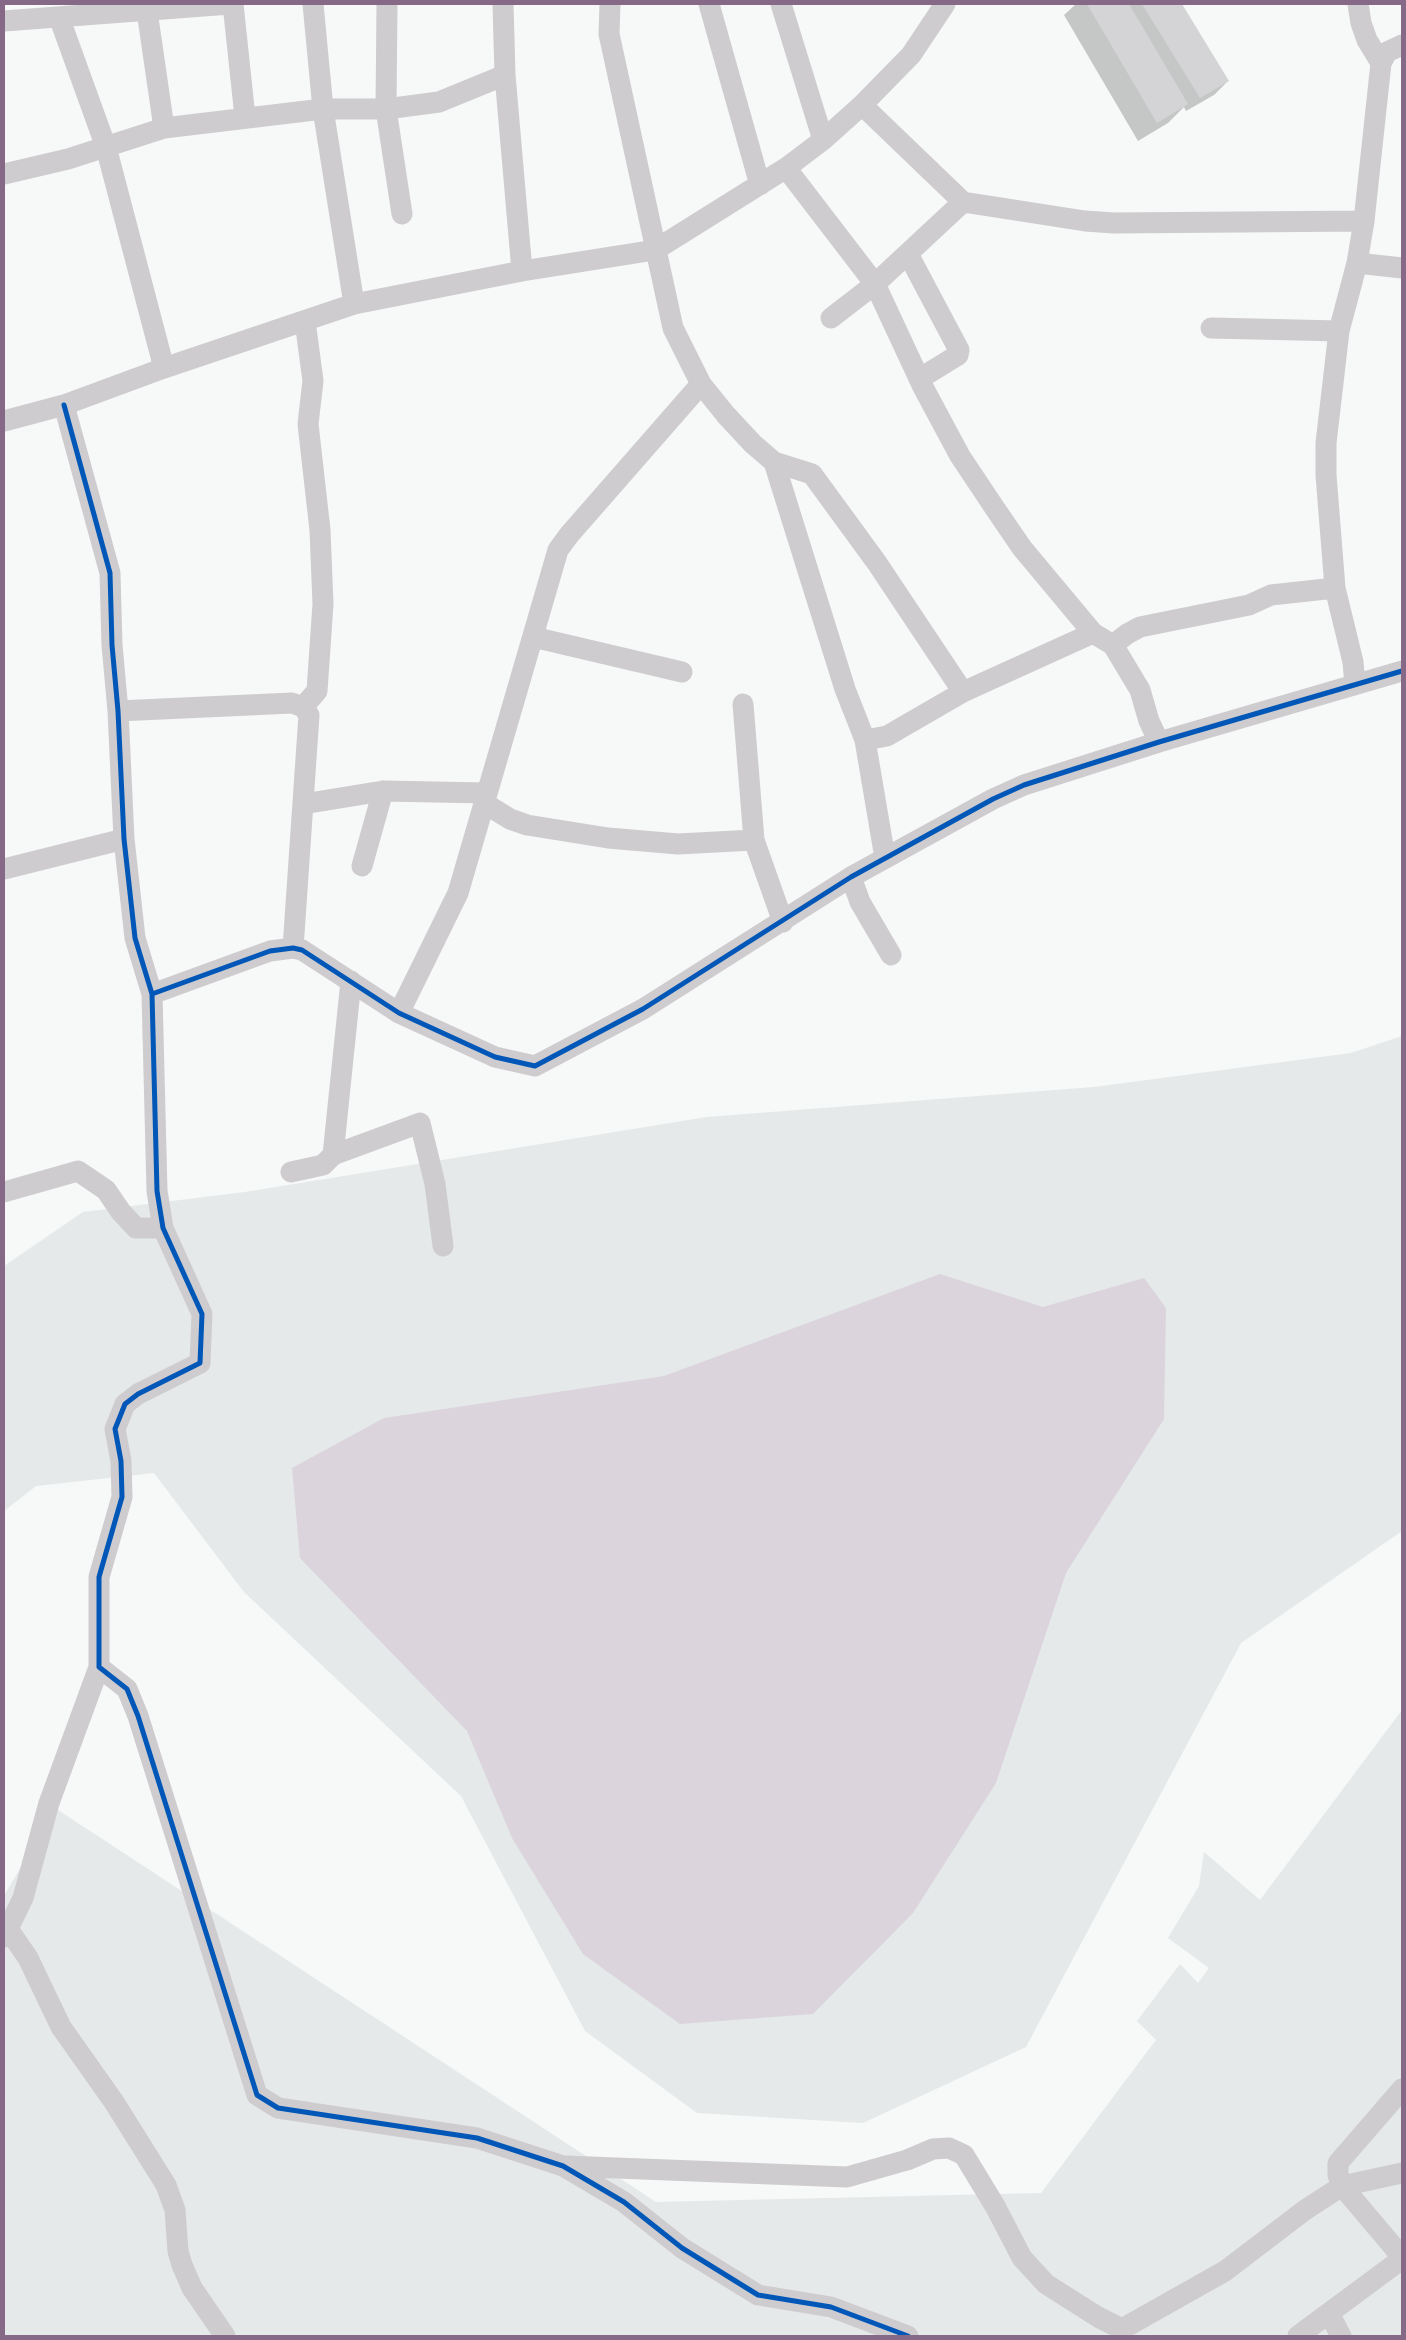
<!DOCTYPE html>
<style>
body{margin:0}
#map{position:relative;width:1406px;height:2340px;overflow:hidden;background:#f7f8f8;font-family:"Fira Sans",sans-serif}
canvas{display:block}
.frame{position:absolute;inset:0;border:5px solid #856986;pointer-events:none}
</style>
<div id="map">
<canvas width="1406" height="2340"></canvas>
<div class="frame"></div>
</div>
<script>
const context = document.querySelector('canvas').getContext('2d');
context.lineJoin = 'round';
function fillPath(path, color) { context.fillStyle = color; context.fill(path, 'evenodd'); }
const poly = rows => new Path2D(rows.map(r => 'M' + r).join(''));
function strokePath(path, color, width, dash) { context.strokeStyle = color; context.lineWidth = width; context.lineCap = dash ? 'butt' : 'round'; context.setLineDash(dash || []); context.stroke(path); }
fillPath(poly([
 [1402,1036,1402,1531,1241,1643,1026,2047,863,2123,697,2113,585,2031,461,1796,244,1592,154,1473,36,1486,4,1511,4,1266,83,1212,245,1192,707,1117,1094,1087,1351,1053],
 [1402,1710,1402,2336,4,2336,4,1896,55,1808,656,2202,1041,2193,1156,2040,1137,2021,1180,1964,1198,1983,1209,1968,1168,1938,1199,1886,1204,1852,1260,1900]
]), '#e5e9e9');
fillPath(poly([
 [940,1274,1043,1307,1144,1278,1166,1308,1164,1419,1066,1573,996,1783,913,1913,813,2014,680,2024,583,1954,512,1838,467,1731,300,1558,292,1468,384,1418,664,1376]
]), '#dbd4dd');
fillPath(poly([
 [1076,4,1180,4,1228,81,1214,95,1186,111,1184,107,1168,123,1138,141,1064,15]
]), '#0003');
fillPath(poly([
 [1087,4,1129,4,1188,104,1157,123],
 [1142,4,1182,4,1229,81,1200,98]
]), '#d4d3d5');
strokePath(poly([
 [233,4,245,117],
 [313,4,323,109,354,304],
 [387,4,386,109,402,214],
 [503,4,505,75,522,271],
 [610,4,609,34,673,328,701,384,726,415,753,444,774,462,812,474,877,563,963,692],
 [709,4,760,185],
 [781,4,823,140],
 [1358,4,1361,23,1367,40,1381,63],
 [147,11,164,128],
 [59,17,106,147,164,368],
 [4,21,230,4],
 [862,105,963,202,1085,221,1114,223,1364,221],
 [786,168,875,284,923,387,960,456,994,507,1022,548,1093,633,1113,645,1140,690,1149,721,1159,742],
 [4,174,68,159,164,128,323,109,386,109,439,102,505,75],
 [908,254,959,350,958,355,919,379],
 [1357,263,1402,268],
 [831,318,875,284,963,202],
 [1211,328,1339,331],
 [64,405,110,573,112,645,118,711,124,839,135,938,152,994,157,1191,163,1228,202,1314,200,1363,138,1394,125,1404,115,1429,121,1461,122,1497,99,1577,99,1667,127,1689,138,1716,257,2095,278,2108,477,2138,563,2166,624,2202,682,2248,758,2295,831,2307,908,2336],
 [4,421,64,405,164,368,354,304,522,271,655,250,786,168,823,140,862,105,911,55,945,4],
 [774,462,845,689,865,740,887,736,963,692,1093,633],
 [533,637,682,672],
 [1113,645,1127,634,1140,627,1249,605,1271,595,1335,588],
 [1355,685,1353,662,1335,588,1326,475,1326,443,1339,331,1357,263,1364,221,1381,63,1387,52,1402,45],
 [743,704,754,840,783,922],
 [303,707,317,691,323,604,320,530,308,424,313,381,305,321],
 [118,711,292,703,303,707,309,715,293,948],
 [865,740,885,858],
 [484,803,510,819,527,825,608,838,678,844,754,840],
 [303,804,383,791,487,793],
 [362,866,383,791],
 [4,869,124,839],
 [851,877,860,902,891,955],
 [152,994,270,951,293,948,302,950,399,1013,495,1057,535,1066,643,1009,851,877,993,799,1024,785,1159,742,1402,671],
 [399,1013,458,893,558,550,569,535,701,384],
 [333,1155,351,981],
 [291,1172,323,1165,333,1155,420,1123,435,1184,443,1246],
 [4,1192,78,1171,106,1190,121,1212,136,1228,163,1228],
 [8,1929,28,1958,61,2027,114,2102,166,2185,175,2210,178,2251,182,2265,192,2288,225,2336],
 [4,1937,23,1898,49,1803,99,1667],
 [1402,2089,1338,2163,1338,2175,1342,2186,1402,2257],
 [565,2166,847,2177,907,2160,933,2149,949,2148,964,2155,995,2206,1022,2258,1046,2284,1098,2317,1122,2329,1225,2271,1305,2210,1342,2186,1402,2173],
 [1329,2313,1341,2336],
 [1298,2336,1402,2259]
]), '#ceccce', 21);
strokePath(poly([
 [64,405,110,573,112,645,118,711,124,839,135,938,152,994,157,1191,163,1228,202,1314,200,1363,138,1394,125,1404,115,1429,121,1461,122,1497,99,1577,99,1667,127,1689,138,1716,257,2095,278,2108,477,2138,563,2166,624,2202,682,2248,758,2295,831,2307,908,2336],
 [152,994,270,951,293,948,302,950,399,1013,495,1057,535,1066,643,1009,851,877,993,799,1024,785,1159,742,1402,671]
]), '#0057b8', 5);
</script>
